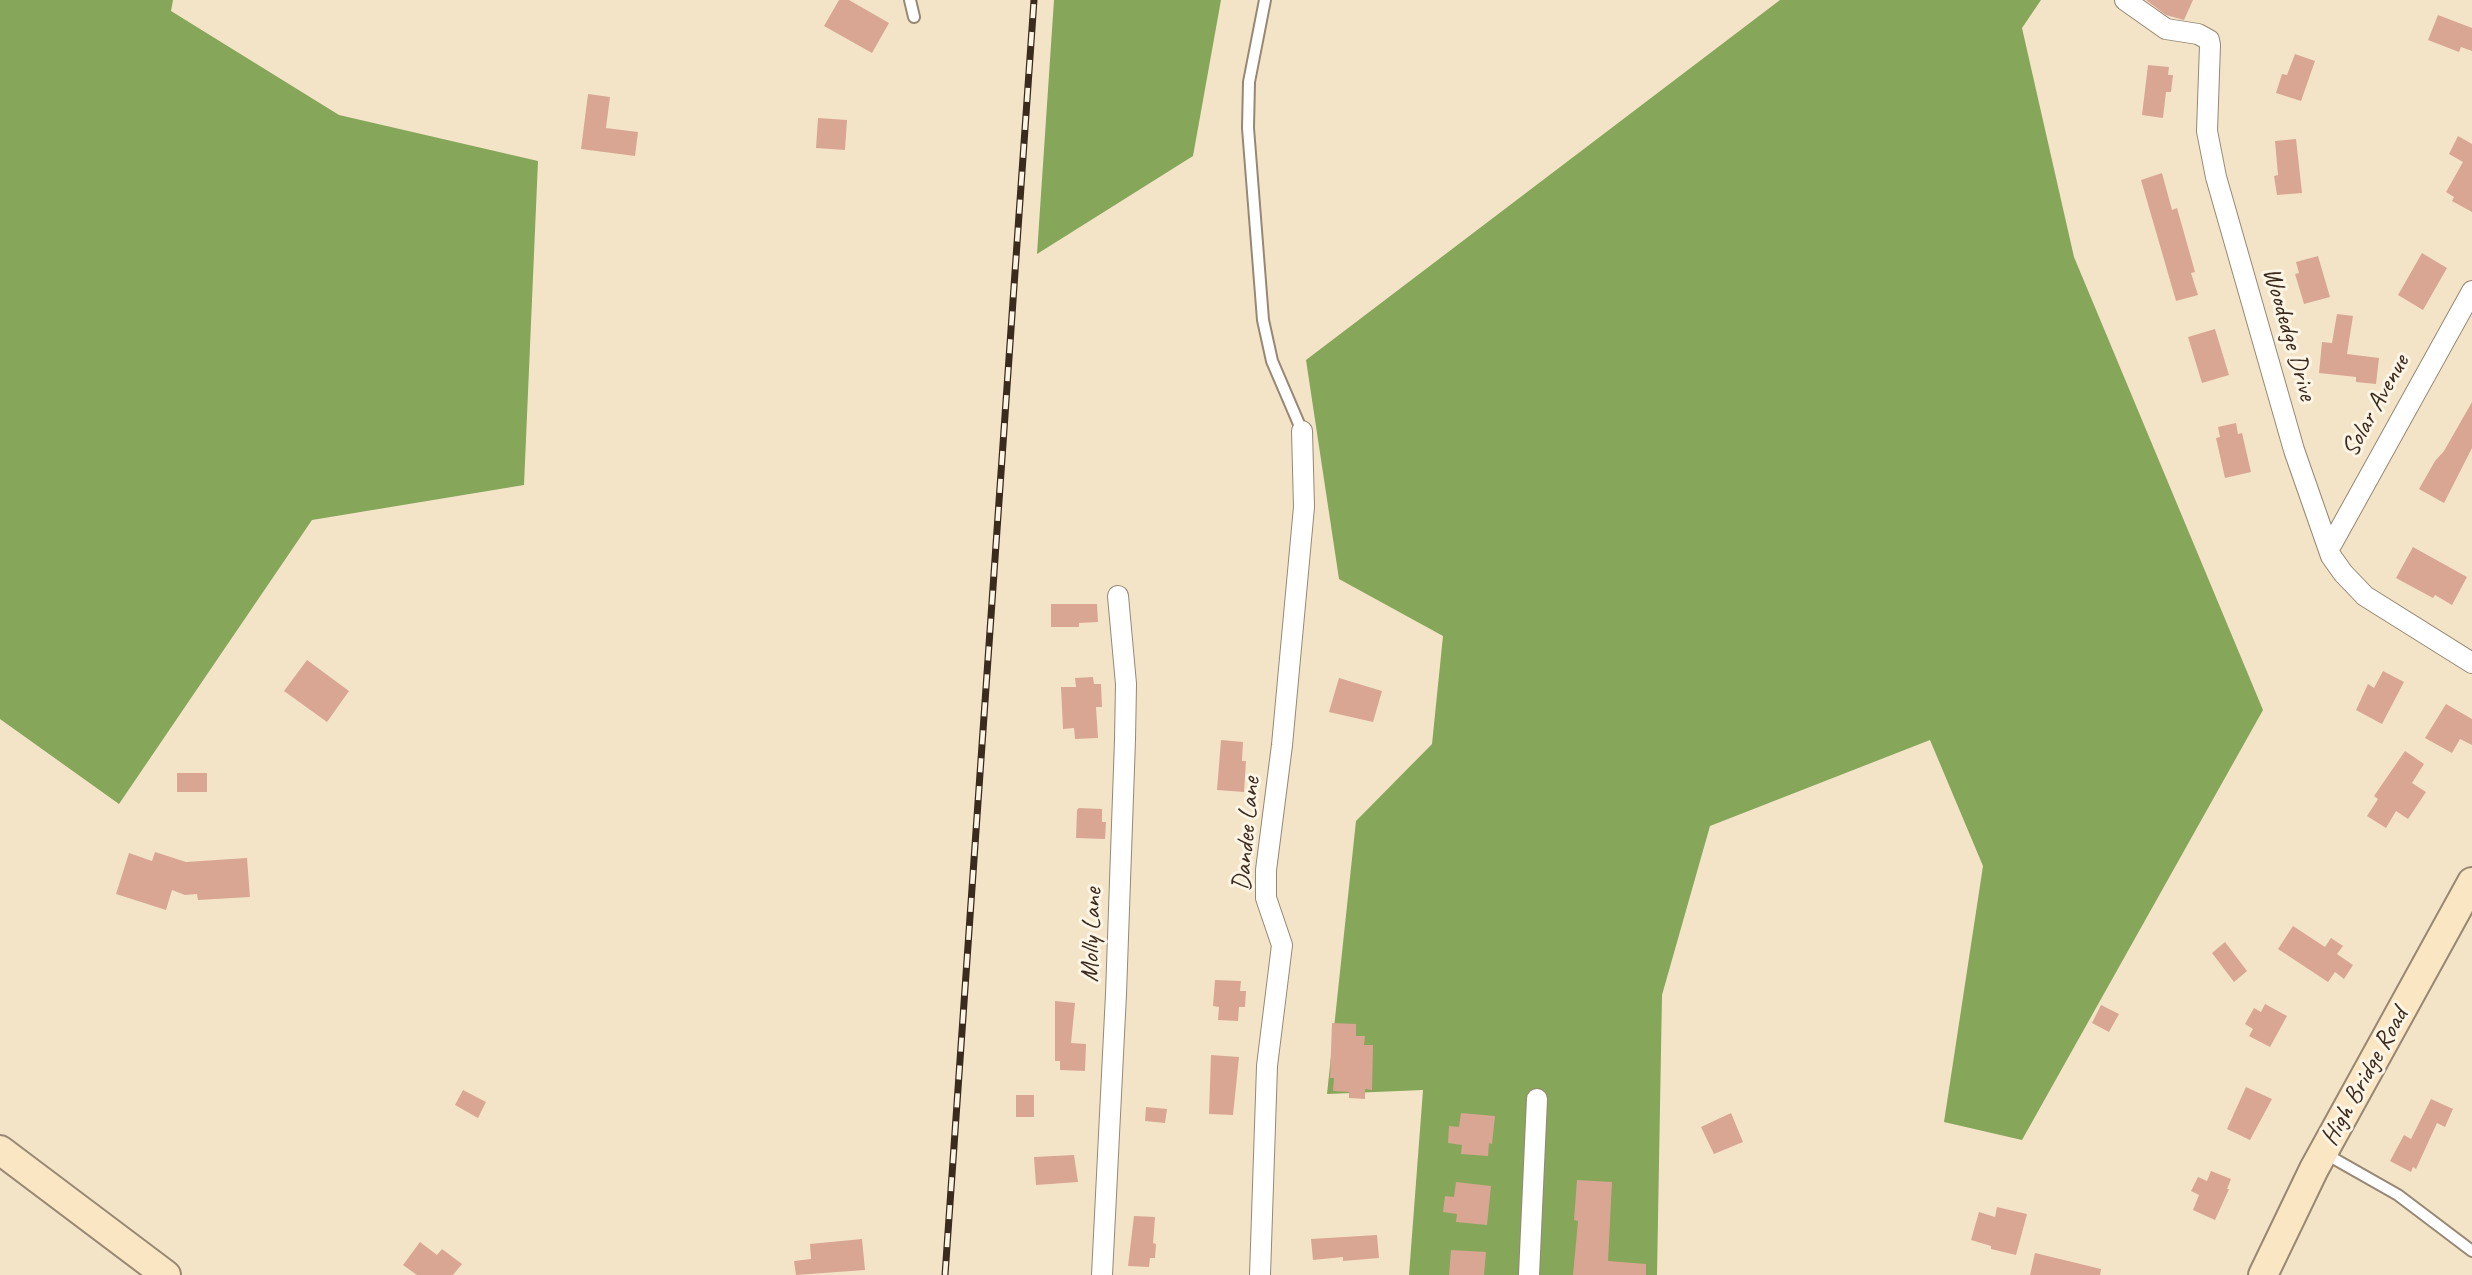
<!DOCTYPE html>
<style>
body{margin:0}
canvas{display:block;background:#f3e4c8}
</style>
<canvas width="2472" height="1275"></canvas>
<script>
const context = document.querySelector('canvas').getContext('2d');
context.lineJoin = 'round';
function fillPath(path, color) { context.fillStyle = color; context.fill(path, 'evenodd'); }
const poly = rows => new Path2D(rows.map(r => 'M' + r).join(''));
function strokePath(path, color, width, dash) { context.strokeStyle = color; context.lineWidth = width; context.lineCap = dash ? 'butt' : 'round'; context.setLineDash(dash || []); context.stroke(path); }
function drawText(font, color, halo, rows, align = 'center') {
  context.font = font + ' Caveat,sans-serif'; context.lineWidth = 6; context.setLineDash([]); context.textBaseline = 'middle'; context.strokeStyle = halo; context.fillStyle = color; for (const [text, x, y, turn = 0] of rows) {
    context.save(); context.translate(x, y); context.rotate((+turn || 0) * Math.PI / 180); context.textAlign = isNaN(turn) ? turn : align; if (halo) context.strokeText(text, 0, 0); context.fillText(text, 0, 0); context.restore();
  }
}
fillPath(poly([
 [0,0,173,0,171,11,339,115,538,161,524,485,312,520,119,804,0,719],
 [1054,0,1221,0,1193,156,1037,254],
 [1780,0,2041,0,2022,28,2074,257,2263,710,2022,1140,1944,1122,1983,866,1930,740,1710,826,1662,995,1657,1275,1409,1275,1423,1090,1327,1094,1356,821,1432,744,1443,636,1339,579,1306,360]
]), '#86a65a');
fillPath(poly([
 [839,0,849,0,889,23,872,53,824,26],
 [2146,0,2193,0,2184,20,2166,15],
 [2438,15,2472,28,2472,51,2461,47,2459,52,2428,40],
 [2295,54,2315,61,2301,101,2276,93,2282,74,2287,75],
 [2148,65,2169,67,2168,75,2173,75,2171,92,2166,92,2163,118,2142,115],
 [588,94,610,97,606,128,638,132,635,156,581,149],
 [818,118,847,120,845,150,816,148],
 [2458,136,2472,144,2472,212,2452,201,2454,197,2446,192,2463,162,2449,154],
 [2296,139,2302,193,2277,195,2274,176,2278,175,2275,141],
 [2162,173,2172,210,2177,208,2195,272,2191,273,2198,295,2176,301,2141,180],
 [2422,253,2447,268,2423,310,2398,295],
 [2318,256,2330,297,2304,304,2295,274,2299,273,2296,262],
 [2337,314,2353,316,2347,354,2379,358,2376,384,2356,382,2356,377,2319,373,2322,342,2332,343],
 [2215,329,2229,375,2202,383,2188,337],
 [2472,402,2472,448,2444,503,2419,489,2435,461,2444,451],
 [2236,423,2238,434,2242,433,2251,472,2225,478,2216,438,2220,437,2218,427],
 [2413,547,2467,577,2452,605,2435,595,2433,598,2396,578],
 [1051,604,1097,604,1098,622,1079,623,1079,627,1051,627],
 [307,660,349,691,327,722,284,691],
 [2383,671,2404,682,2382,724,2356,710,2368,684,2374,688],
 [1093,677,1094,684,1101,684,1102,707,1096,707,1098,738,1075,739,1074,728,1063,729,1061,687,1076,687,1075,678],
 [1339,678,1382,691,1373,722,1329,712],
 [2446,704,2472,719,2472,745,2460,739,2452,753,2425,738],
 [1221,740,1243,742,1242,761,1246,761,1244,792,1217,790],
 [2405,751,2424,764,2412,783,2426,792,2408,819,2396,811,2386,828,2367,816,2378,799,2374,796],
 [177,773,207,773,207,792,177,792],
 [1079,808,1102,809,1102,822,1106,822,1105,839,1076,838,1077,810],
 [155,852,186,862,247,858,250,897,198,900,197,894,185,895,172,890,166,910,116,894,129,853,152,861],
 [2293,926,2325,947,2331,938,2343,946,2337,954,2353,965,2344,979,2335,972,2328,982,2278,949],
 [2225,942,2247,971,2234,982,2212,953],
 [1215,980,1241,981,1240,991,1246,991,1245,1007,1239,1007,1238,1021,1218,1020,1219,1007,1213,1006],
 [1055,1001,1075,1003,1071,1043,1086,1044,1085,1071,1060,1070,1060,1061,1055,1061],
 [2265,1004,2287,1016,2270,1047,2249,1036,2253,1029,2245,1024,2254,1008,2261,1012],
 [2101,1005,2119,1014,2109,1032,2092,1023],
 [1332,1023,1356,1024,1356,1036,1365,1036,1364,1045,1373,1045,1372,1090,1365,1089,1365,1099,1349,1098,1349,1092,1333,1091,1334,1078,1330,1078],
 [1211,1055,1239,1057,1233,1115,1209,1114],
 [2246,1087,2272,1099,2250,1140,2227,1129],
 [463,1090,486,1102,478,1118,455,1105],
 [1016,1095,1034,1095,1034,1117,1016,1117],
 [2431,1099,2453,1109,2445,1127,2437,1123,2416,1169,2413,1167,2411,1172,2390,1161,2404,1135,2411,1139],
 [1146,1107,1167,1109,1165,1123,1145,1121],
 [1461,1113,1495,1116,1492,1144,1489,1143,1488,1156,1461,1154,1462,1145,1448,1143,1449,1126,1459,1127],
 [1731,1113,1743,1142,1714,1154,1701,1127],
 [1074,1155,1078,1182,1036,1185,1034,1157],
 [2211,1171,2231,1179,2227,1189,2229,1189,2215,1220,2193,1210,2199,1195,2191,1191,2198,1177,2207,1181],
 [1577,1180,1612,1182,1608,1261,1646,1264,1646,1275,1573,1275,1578,1221,1574,1220],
 [1456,1182,1491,1186,1487,1225,1456,1222,1457,1214,1443,1212,1445,1196,1454,1197],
 [1997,1207,2027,1214,2016,1255,1991,1249,1991,1246,1971,1240,1979,1212,1995,1217],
 [1134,1216,1155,1217,1153,1243,1156,1244,1155,1258,1150,1258,1149,1267,1128,1266],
 [1377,1235,1379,1258,1343,1261,1343,1257,1313,1260,1311,1239],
 [862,1239,865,1270,796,1275,794,1261,811,1259,810,1244],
 [420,1242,437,1255,442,1249,462,1264,453,1275,417,1275,403,1265],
 [1451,1250,1486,1252,1484,1275,1449,1275],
 [2035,1253,2101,1269,2100,1275,2030,1275]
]), '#d9a694');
const lane = poly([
 [910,0,914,17],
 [1265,0,1249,82,1248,128,1263,320,1272,361,1302,431],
 [2324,1153,2398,1195,2472,1251]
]);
const street = poly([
 [2125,0,2166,29,2198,34,2209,40,2210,45,2207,131,2216,177,2294,450,2331,556,2343,573,2365,596,2472,663],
 [2329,549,2472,291],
 [1102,1275,1116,994,1125,740,1126,684,1118,596],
 [1260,1275,1267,1066,1282,945,1266,898,1266,870,1282,745,1304,507,1302,431],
 [1529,1275,1537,1099]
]);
const secondary = poly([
 [0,1150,166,1275],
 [2263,1275,2314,1169,2472,882]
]);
strokePath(lane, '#978773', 14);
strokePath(street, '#978773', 22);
strokePath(secondary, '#978773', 32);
strokePath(lane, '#fff', 10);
strokePath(street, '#fff', 20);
strokePath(secondary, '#fbe6c3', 28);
const rail = poly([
 [945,1275,1034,0]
]);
strokePath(rail, '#3b2a1e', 7);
strokePath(rail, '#fcf5e5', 4.5, [14]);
drawText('26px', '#3b2a1e', '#fcf5e5', [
 ["Woodedge Drive",2289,334,74],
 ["Solar Avenue",2376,406,-61],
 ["Dandee Lane",1247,834,-85],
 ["Molly Lane",1092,935,-88],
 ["High Bridge Road",2365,1077,-61]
]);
</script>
